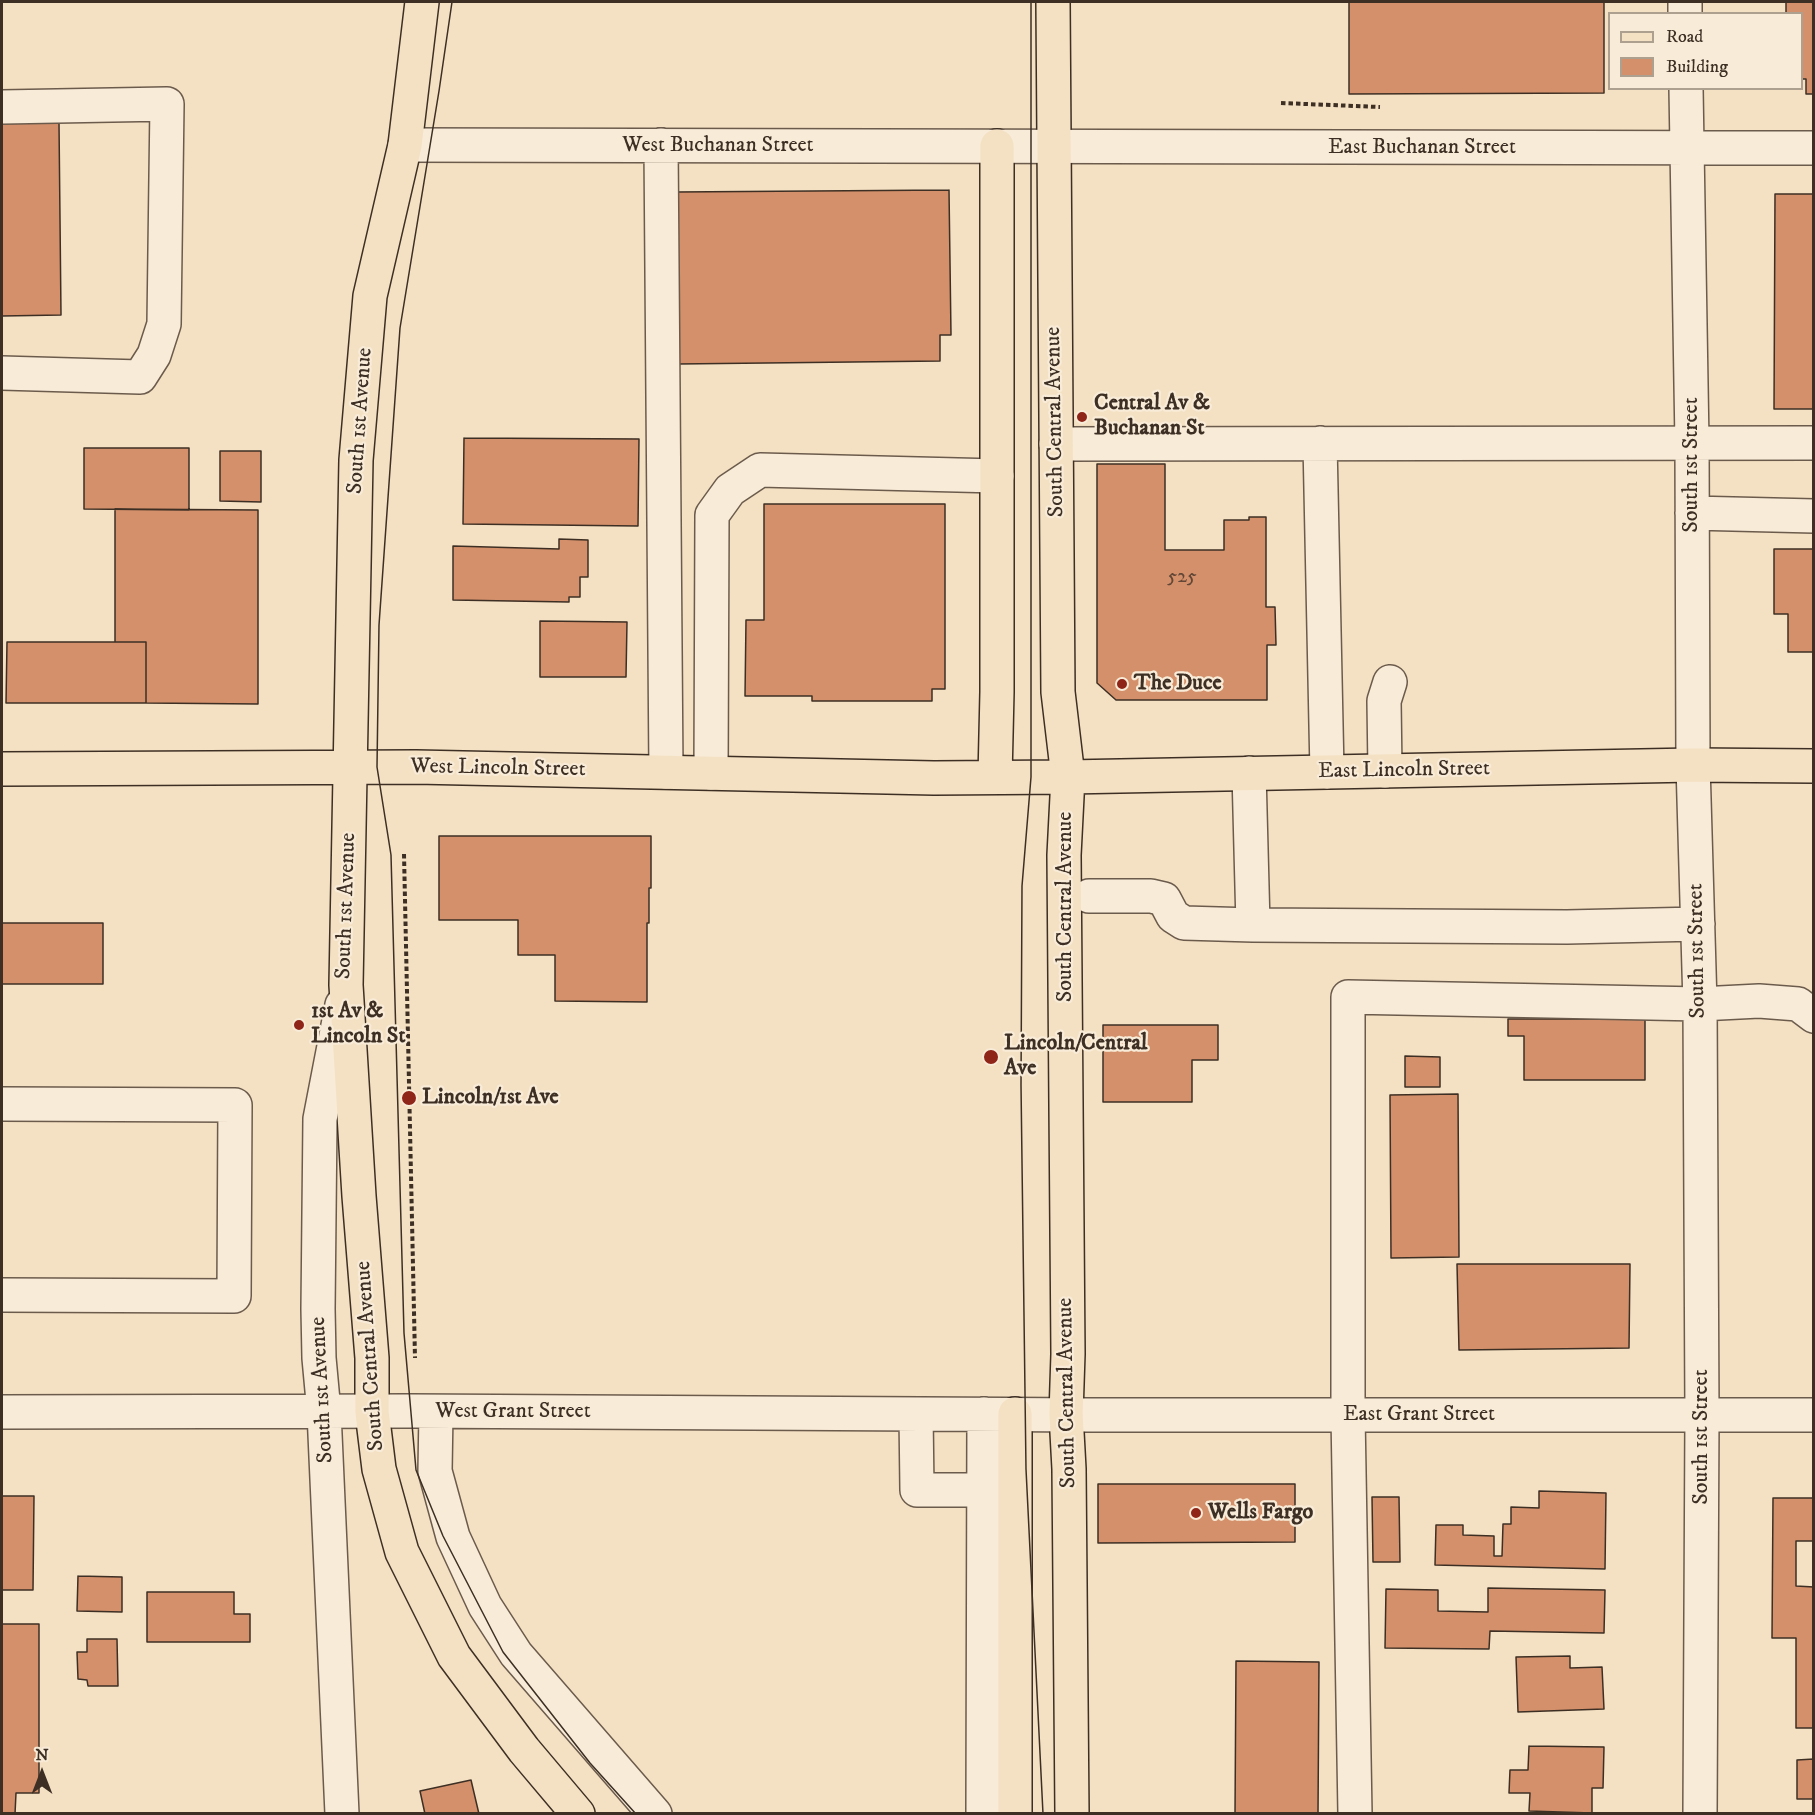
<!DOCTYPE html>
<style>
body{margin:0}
#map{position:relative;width:1815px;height:1815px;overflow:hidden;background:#f4e0c2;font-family:"IM FELL DW Pica",serif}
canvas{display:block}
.frame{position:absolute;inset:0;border:3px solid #3d2f24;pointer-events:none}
.legend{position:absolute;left:1608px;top:12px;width:195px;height:78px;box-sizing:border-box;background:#f8ebd7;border:2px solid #ada08f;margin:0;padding:8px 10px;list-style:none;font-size:18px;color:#3d2f24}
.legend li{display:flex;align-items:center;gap:12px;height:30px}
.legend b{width:30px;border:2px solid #ada08f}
.north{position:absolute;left:12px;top:1743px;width:60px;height:60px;-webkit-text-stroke:4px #f8ebd7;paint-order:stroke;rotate:0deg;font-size:16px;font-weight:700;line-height:24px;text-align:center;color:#3d2f24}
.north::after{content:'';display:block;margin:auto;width:21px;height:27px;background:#3d2f24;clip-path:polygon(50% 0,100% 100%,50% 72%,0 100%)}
</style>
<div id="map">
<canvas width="1815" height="1815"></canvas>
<div class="frame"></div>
<ul class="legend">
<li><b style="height:8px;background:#f4e0c2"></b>Road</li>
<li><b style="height:16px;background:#d3906b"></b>Building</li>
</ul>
<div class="north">N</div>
</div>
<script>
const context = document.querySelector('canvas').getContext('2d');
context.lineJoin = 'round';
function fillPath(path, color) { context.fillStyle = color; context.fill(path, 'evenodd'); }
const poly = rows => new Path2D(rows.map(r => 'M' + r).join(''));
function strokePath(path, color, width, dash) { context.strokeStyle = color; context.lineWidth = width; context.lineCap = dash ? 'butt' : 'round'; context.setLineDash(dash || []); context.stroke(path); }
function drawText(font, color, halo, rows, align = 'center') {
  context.font = font + ' "IM FELL DW Pica",serif'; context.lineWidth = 4.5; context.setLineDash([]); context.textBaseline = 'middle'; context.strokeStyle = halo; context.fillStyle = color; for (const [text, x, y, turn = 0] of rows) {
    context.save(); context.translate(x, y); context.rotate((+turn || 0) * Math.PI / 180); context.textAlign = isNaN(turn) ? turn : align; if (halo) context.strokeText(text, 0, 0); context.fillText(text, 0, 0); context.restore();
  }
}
const building = poly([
 [1349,2,1604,2,1604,93,1349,94,1349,2],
 [1786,2,1814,2,1814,94,1806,94,1806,79,1802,79,1802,14,1786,14,1786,2],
 [2,123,59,123,61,315,2,316,2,123],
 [949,190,951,335,940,335,940,361,678,364,676,192,949,190],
 [1775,194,1814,194,1814,409,1774,409,1775,194],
 [464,438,639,439,638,526,463,524,464,438],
 [84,448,189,448,189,510,84,509,84,448],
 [220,451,261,451,261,502,220,501,220,451],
 [1097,464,1165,464,1165,550,1224,550,1224,520,1249,520,1249,517,1266,517,1266,607,1275,607,1276,645,1267,645,1267,700,1116,700,1097,683,1097,464],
 [764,504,945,504,945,689,932,689,932,701,812,701,812,696,745,696,746,620,764,620,764,504],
 [115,509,258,510,258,704,146,703,146,642,115,642,115,509],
 [559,539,588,540,588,577,580,577,580,597,569,597,569,602,453,600,453,546,559,549,559,539],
 [1774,549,1814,549,1814,652,1788,652,1788,614,1774,614,1774,549],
 [540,621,627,622,626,677,540,677,540,621],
 [7,642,146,642,146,703,6,703,7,642],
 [439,836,651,836,651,888,649,888,649,923,647,923,647,1002,555,1001,555,955,518,955,518,920,439,920,439,836],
 [2,923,103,923,103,984,2,984,2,923],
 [1508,1019,1645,1019,1645,1080,1524,1080,1524,1036,1508,1036,1508,1019],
 [1103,1025,1218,1025,1218,1060,1192,1060,1192,1102,1103,1102,1103,1025],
 [1405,1056,1440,1057,1440,1087,1405,1087,1405,1056],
 [1458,1094,1459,1257,1391,1258,1390,1095,1458,1094],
 [1457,1264,1630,1264,1629,1348,1459,1350,1457,1264],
 [1098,1484,1295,1484,1295,1542,1098,1543,1098,1484],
 [1539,1491,1606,1493,1605,1569,1435,1565,1436,1525,1463,1525,1463,1535,1494,1536,1494,1556,1502,1556,1503,1524,1511,1524,1511,1507,1539,1508,1539,1491],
 [2,1496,34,1496,33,1590,2,1590,2,1496],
 [1372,1497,1399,1497,1400,1562,1373,1562,1372,1497],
 [1773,1498,1814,1498,1814,1541,1796,1541,1796,1586,1814,1587,1814,1728,1796,1728,1796,1638,1772,1638,1773,1498],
 [78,1576,122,1577,122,1612,77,1611,78,1576],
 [1488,1588,1605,1590,1604,1633,1490,1631,1489,1649,1385,1648,1386,1589,1438,1590,1438,1611,1488,1612,1488,1588],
 [147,1592,234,1592,234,1614,250,1614,250,1642,147,1642,147,1592],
 [2,1624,39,1624,39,1793,16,1793,15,1814,2,1814,2,1624],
 [87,1639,117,1639,118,1686,88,1686,87,1680,78,1679,77,1652,87,1652,87,1639],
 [1570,1656,1570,1668,1602,1667,1604,1709,1518,1712,1516,1657,1570,1656],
 [1236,1661,1319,1662,1318,1814,1235,1814,1236,1661],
 [1529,1746,1604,1747,1603,1788,1592,1788,1592,1813,1529,1811,1530,1793,1509,1793,1510,1770,1528,1770,1529,1746],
 [1814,1759,1814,1799,1797,1799,1797,1760,1814,1759],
 [471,1780,479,1814,425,1814,420,1791,471,1780]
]);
fillPath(building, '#d3906b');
strokePath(building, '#3d2f24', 1.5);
const minor = poly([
 [1685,2,1685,14],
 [1686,88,1692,443,1693,765,1700,1004,1702,1415,1700,1814],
 [2,107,167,104,164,324,154,355,140,377,2,373],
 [405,145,1814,148],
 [661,145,666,772],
 [1320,443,1327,772],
 [1056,444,1814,443],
 [1692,513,1814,516],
 [1385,771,1384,701,1390,682],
 [711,773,712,515,730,490,760,470,997,476],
 [1249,773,1253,925,1567,927,1698,924],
 [1089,896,1151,896,1164,899,1173,916,1184,923,1253,925],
 [2,1104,235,1105,234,1296,2,1295],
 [2,1412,411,1411,1091,1415,1814,1415],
 [436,1412,435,1471,453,1537,485,1606,516,1654,655,1814],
 [916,1414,917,1490,986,1490],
 [342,1814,324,1412,319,1358,318,1309,320,1119,342,1005],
 [983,1814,984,1414],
 [1355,1814,1348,1415,1348,997,1700,1004,1759,1001,1798,1004,1814,1016]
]);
const major = poly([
 [422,2,405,145,370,296,356,460,346,985,359,1196,372,1358,372,1412,379,1469,402,1552,454,1656,524,1750,578,1814],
 [1053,2,1058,692,1068,777,1064,855,1068,1354,1066,1414,1069,1469,1072,1814],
 [2,769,416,767,934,778,1068,777,1693,765,1814,766],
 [995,777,997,692,997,146],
 [1015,1814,1015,1414]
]);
strokePath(minor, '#6b5b4c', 36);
strokePath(major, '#3d2f24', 36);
strokePath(poly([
 [1281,103,1380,107],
 [404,854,415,1358]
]), '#3d2f24', 4, [4.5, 3]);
strokePath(minor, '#f8ebd7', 33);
strokePath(major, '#f4e0c2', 33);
strokePath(poly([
 [452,2,439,91,400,328,379,625,377,767,391,855,404,1333,416,1470,443,1536,503,1652,590,1763,636,1814],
 [1031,2,1031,777,1022,886,1021,1085,1026,1469,1043,1814]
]), '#3d2f24', 1.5);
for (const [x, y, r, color] of [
 [1082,417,6,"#8f2418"],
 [1122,684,6,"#8f2418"],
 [299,1025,6,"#8f2418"],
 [991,1057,8,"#8f2418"],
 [409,1098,8,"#8f2418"],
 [1196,1513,6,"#8f2418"]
]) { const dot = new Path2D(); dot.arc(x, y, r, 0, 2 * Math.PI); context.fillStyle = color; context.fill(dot); strokePath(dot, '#f8ebd7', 2); }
drawText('20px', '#624736', null, [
 ["525",1182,578]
]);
drawText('22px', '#3d2f24', '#f8ebd7', [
 ["West Buchanan Street",718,146],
 ["East Buchanan Street",1422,148],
 ["South 1st Avenue",361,421,-86],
 ["South Central Avenue",1056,422,-91],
 ["South 1st Street",1692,465,-90],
 ["West Lincoln Street",498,769,1],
 ["East Lincoln Street",1404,771,-1],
 ["South 1st Avenue",347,906,-88],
 ["South Central Avenue",1066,907,-90],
 ["South 1st Street",1698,951,-91],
 ["South Central Avenue",371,1356,-94],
 ["South 1st Avenue",323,1390,-93],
 ["South Central Avenue",1068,1393,-91],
 ["West Grant Street",513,1412],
 ["East Grant Street",1419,1415],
 ["South 1st Street",1702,1437,-90]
]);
drawText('bold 22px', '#3d2f24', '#f8ebd7', [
 ["Central Av &",1094,404],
 ["Buchanan St",1094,429],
 ["The Duce",1134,684],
 ["1st Av &",311,1012],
 ["Lincoln St",311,1037],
 ["Lincoln/Central",1004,1044],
 ["Ave",1004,1069],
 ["Lincoln/1st Ave",422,1098],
 ["Wells Fargo",1208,1513]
], 'left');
</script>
